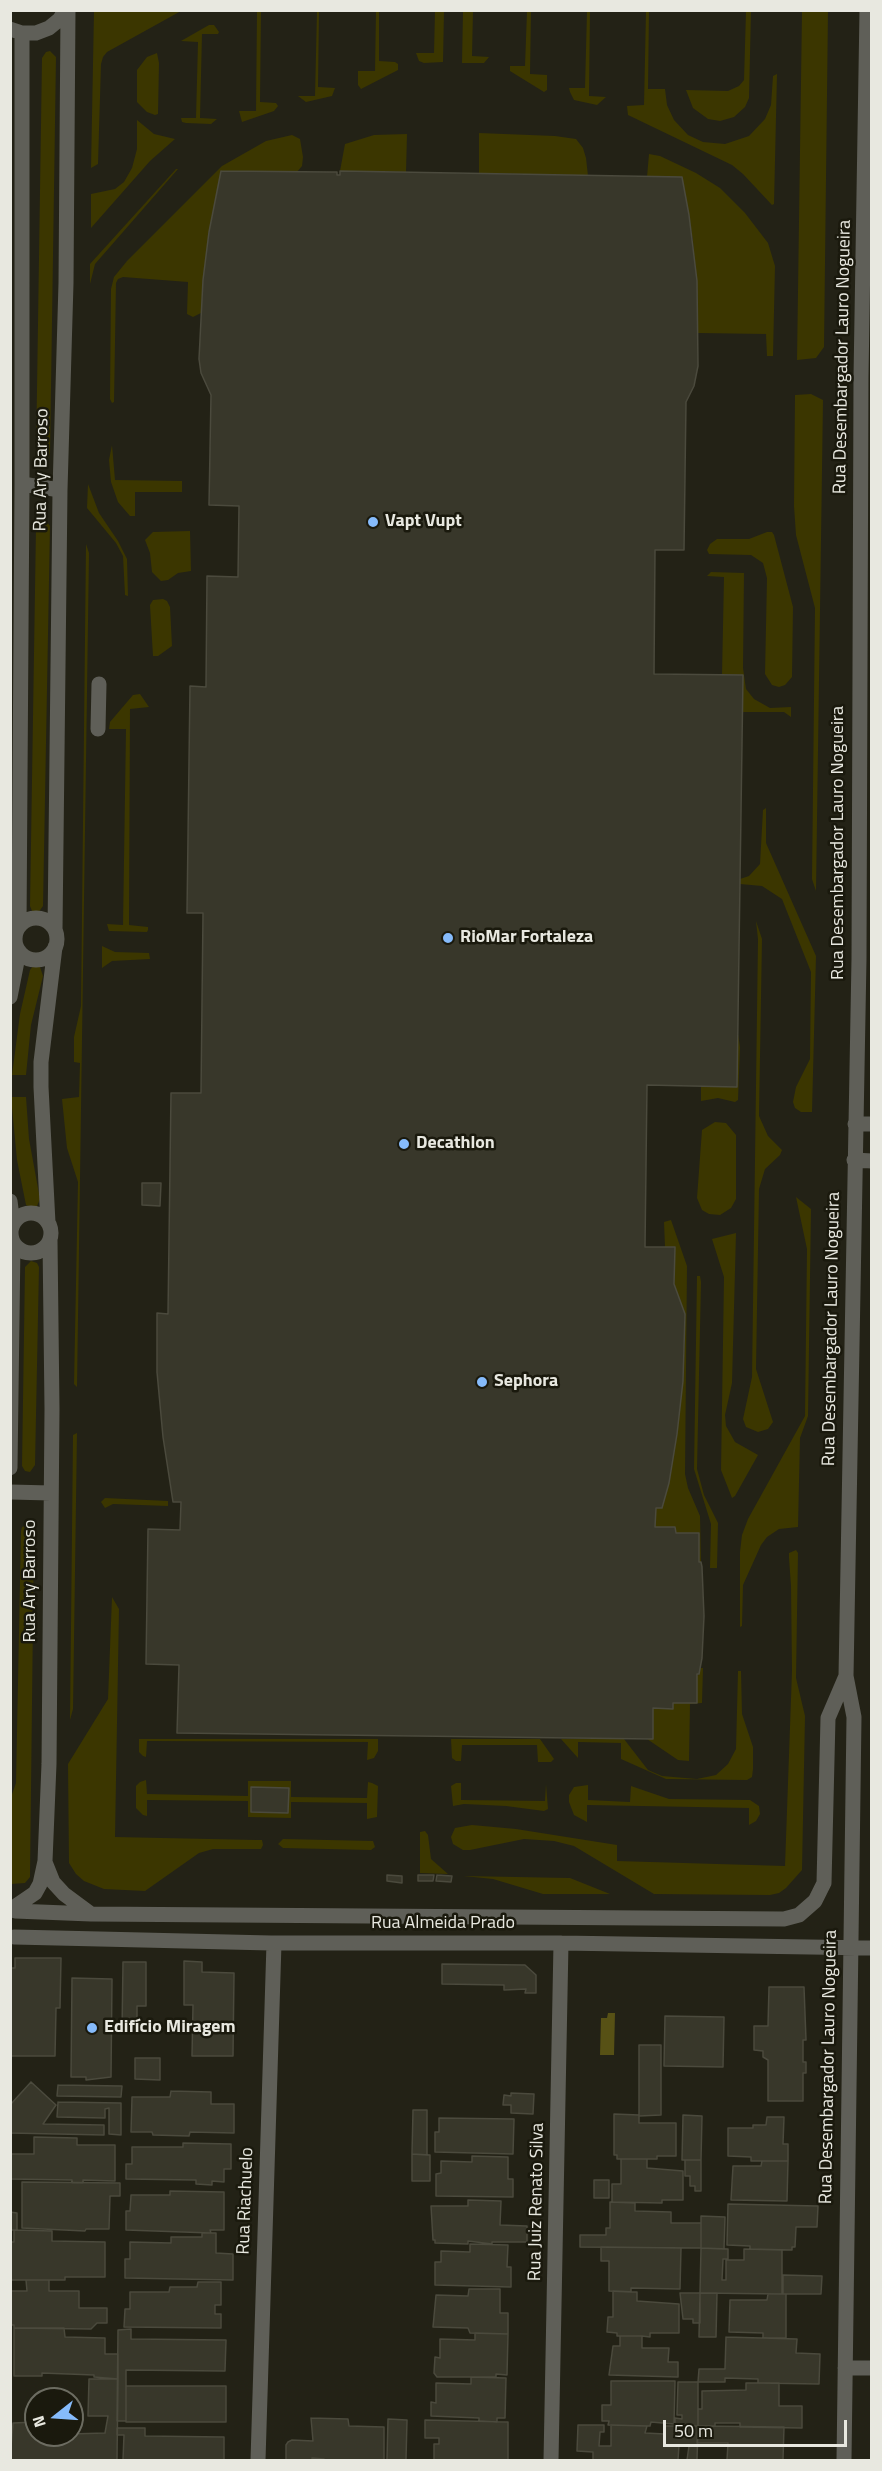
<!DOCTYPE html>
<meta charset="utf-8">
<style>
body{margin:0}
#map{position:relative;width:882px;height:2471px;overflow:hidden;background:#232216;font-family:"Titillium Web",sans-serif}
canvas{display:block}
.frame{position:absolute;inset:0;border:12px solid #e8e8e0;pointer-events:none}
.north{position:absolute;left:24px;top:2387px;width:60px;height:60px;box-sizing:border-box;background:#1a190d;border:2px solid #6c6c61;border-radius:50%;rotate:253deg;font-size:16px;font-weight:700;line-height:24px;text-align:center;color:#e8e8e0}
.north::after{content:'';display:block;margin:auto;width:21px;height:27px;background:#86bbfb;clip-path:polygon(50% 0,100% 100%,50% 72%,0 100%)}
.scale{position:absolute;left:663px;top:2420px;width:184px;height:27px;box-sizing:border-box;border:3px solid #e8e8e0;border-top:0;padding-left:8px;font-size:18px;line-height:21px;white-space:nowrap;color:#e8e8e0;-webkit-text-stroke:4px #1a190d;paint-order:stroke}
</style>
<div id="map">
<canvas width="882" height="2471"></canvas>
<div class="frame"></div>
<div class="north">N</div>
<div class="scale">50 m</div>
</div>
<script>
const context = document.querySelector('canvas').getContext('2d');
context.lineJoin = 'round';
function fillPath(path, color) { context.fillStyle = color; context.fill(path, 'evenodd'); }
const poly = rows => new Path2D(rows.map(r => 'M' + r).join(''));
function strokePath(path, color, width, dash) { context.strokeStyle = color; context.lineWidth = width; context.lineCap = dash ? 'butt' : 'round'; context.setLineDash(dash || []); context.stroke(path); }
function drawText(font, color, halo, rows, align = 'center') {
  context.font = font + ' "Titillium Web",sans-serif'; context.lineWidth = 5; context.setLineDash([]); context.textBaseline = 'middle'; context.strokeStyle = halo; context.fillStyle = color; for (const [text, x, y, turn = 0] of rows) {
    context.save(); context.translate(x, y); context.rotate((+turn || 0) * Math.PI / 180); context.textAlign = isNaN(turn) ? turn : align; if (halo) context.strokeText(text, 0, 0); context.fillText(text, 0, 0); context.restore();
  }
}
fillPath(poly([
 [94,11,181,11,107,52,103,57,101,64,98,164,91,168],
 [257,11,261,11,260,102,276,103,278,106,274,111,242,122,239,111,256,111],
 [317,11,319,11,318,87,335,88,332,96,306,102,298,96,315,96],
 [376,11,379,11,379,61,395,62,398,64,398,70,361,89,358,85,358,71,375,71],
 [435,11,444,11,443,62,424,63,419,61,416,53,434,53],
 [463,11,473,11,472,56,489,57,484,63,462,63],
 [527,11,531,11,530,74,547,75,547,90,544,92,510,71,510,66,525,66],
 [587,11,590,11,589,96,606,97,597,105,574,100,570,92,569,88,585,88],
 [646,11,649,11,648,89,665,89,667,105,674,120,688,135,703,142,725,144,749,136,765,119,771,105,773,76,777,74,774,204,772,205,743,174,732,165,628,115,627,106,644,105],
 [746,11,751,11,749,98,745,107,734,117,720,121,708,119,693,108,686,90,728,91,739,86,744,80],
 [802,11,828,11,824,347,816,358,797,360],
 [209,25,214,25,219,32,218,34,202,34,200,118,217,119,211,124,186,123,182,122,181,118,196,118,198,42,181,41],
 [50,51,56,57,50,454,48,458,42,460,36,454,42,58,46,52],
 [157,53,159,63,158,114,155,115,147,112,137,102,137,70,147,57],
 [137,120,154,134,175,139,150,161,91,228,91,194,115,189,124,182,132,168,137,149],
 [479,133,555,136,576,139,583,148,586,158,588,176,479,173],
 [407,134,406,172,340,171,345,144,374,135],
 [292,135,300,139,303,157,302,166,297,172,221,171,209,232,201,313,193,317,187,314,188,282,123,277,118,279,116,283,114,402,112,403,110,399,111,289,114,277,127,261,222,166,266,141],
 [649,154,660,156,696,173,720,188,745,213,768,243,775,266,773,356,767,356,766,334,698,333,693,241,682,177,647,177],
 [176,169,178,169,95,264,90,284,90,264],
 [811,394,823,400,816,891,812,879,815,608,796,535,794,506,795,395],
 [112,445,115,480,182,481,182,492,135,492,135,516,130,516,118,502,111,482,109,460],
 [88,484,99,513,118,541,127,559,128,596,125,595,123,556,116,543,87,508],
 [41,520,47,522,50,526,43,906,38,913,32,911,30,906,36,526],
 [190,531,191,571,178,573,168,580,161,581,152,572,150,553,145,540,153,532],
 [767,532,772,532,774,535,793,607,792,677,785,685,779,687,772,685,765,674,767,578,763,563,751,555,709,554,707,550,710,544,717,539,749,539],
 [86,544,89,553,77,1387,74,1384,78,1182,67,1148,62,1099,79,1097,80,1063,74,1062,74,1037,81,1006],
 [711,572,744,573,743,668,746,689,754,699,770,708,791,707,791,717,784,712,742,712,722,675,724,577,707,576],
 [163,599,167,601,170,607,172,646,158,656,153,656,150,605,153,600],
 [140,694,149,707,130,709,129,925,148,927,148,930,147,932,109,931,107,924,123,925,126,729,109,729,110,722,133,695],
 [766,808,766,843,816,956,812,1112,801,1112,795,1108,793,1102,796,1087,810,1059,811,972,782,899,762,886,740,884,740,879,749,876,760,864,763,810],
 [756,921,762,939,759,1116,768,1136,782,1150,780,1155,765,1169,759,1189,756,1369,773,1422,768,1429,758,1432,746,1427,743,1419,752,1377,758,939],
 [102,946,115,952,149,953,150,959,112,961,102,968],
 [33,966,40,967,43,976,31,1025,26,1075,12,1075,20,1014,30,970],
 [738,1034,740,1047,738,1100,735,1102,718,1098,701,1101,701,1086],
 [11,1097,26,1097,29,1139,40,1199,37,1206,31,1208,26,1205,17,1160],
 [715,1122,726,1123,736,1135,736,1199,731,1208,720,1215,709,1214,702,1210,697,1198,702,1130],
 [796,1197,811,1209,808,1416,800,1438,798,1527,779,1529,767,1537,761,1545,743,1585,742,1626,740,1627,740,1552,742,1535,748,1519,805,1416,807,1249],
 [671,1220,687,1266,685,1474,688,1488,700,1516,701,1562,699,1562,676,1533,675,1527,655,1527,656,1508,662,1508,671,1471,683,1381,685,1314,674,1284,675,1247,665,1247,664,1222],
 [736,1233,732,1383,725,1415,726,1426,735,1442,758,1455,735,1496,732,1498,721,1470,724,1277,712,1239],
 [31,1261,37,1263,39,1267,35,1465,30,1472,25,1471,22,1466,25,1267],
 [697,1276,700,1276,701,1282,697,1469,704,1495,718,1523,717,1568,710,1568,711,1524,694,1469],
 [77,1433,73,1709,70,1720,73,1435],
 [105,1498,168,1501,168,1506,113,1504,105,1508,101,1502],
 [29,1524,34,1531,30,1877,25,1883,11,1884,10,1800,16,1783,21,1531,22,1527],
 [796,1550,798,1553,796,1678,805,1716,802,1870,786,1888,779,1893,770,1895,654,1894,574,1846,554,1841,524,1839,470,1850,463,1850,453,1844,451,1837,455,1828,472,1825,516,1829,617,1845,617,1861,785,1866,792,1671,791,1586,789,1558,789,1553],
 [112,1597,119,1609,115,1837,257,1840,262,1840,263,1845,261,1849,213,1849,199,1853,145,1891,104,1889,84,1881,76,1874,69,1863,68,1764,108,1699],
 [700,1668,703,1668,702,1703,690,1704,689,1761,678,1760,647,1739,653,1739,653,1708,673,1709,673,1703,699,1674],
 [738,1671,741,1671,742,1714,753,1747,753,1769,752,1777,747,1780,666,1779,621,1759,621,1743,578,1742,578,1758,561,1739,624,1739,648,1770,662,1776,697,1779,716,1775,728,1764,736,1749],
 [139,1739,378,1739,378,1751,374,1758,367,1760,368,1742,147,1741,146,1757,143,1756,139,1752],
 [451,1739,540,1739,554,1759,551,1762,538,1762,537,1745,462,1745,461,1761,456,1761,452,1758],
 [146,1780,147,1794,248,1796,248,1781,291,1781,291,1797,367,1798,368,1782,372,1783,378,1786,377,1817,367,1819,367,1803,291,1802,291,1818,248,1817,248,1801,147,1800,147,1816,143,1815,136,1808,136,1786,140,1782],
 [456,1783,461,1783,461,1800,545,1801,546,1784,548,1809,544,1811,506,1806,464,1804,453,1806,451,1786],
 [588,1785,588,1800,630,1802,631,1786,669,1799,750,1800,759,1806,760,1814,756,1821,749,1825,749,1808,587,1805,587,1822,574,1815,569,1802,569,1795,574,1787],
 [425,1831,428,1835,431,1859,448,1874,420,1873,420,1832],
 [283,1839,373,1841,375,1847,371,1850,283,1848,278,1844],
 [463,1876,570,1878,610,1894,543,1894,493,1879]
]), '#3b3600');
fillPath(poly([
 [608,2013,615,2013,614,2055,600,2055,601,2018,607,2018]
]), '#575115');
const building = poly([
 [221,171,331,172,337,172,337,175,340,175,340,171,682,177,689,215,697,281,698,366,694,386,686,402,684,550,655,550,654,674,743,675,737,1087,647,1085,645,1247,675,1247,674,1284,685,1314,683,1381,677,1434,669,1483,662,1508,656,1508,655,1527,675,1527,676,1533,699,1533,699,1562,701,1562,702,1567,704,1616,702,1658,699,1674,697,1674,697,1703,673,1703,673,1709,653,1708,653,1739,177,1733,179,1665,146,1664,148,1529,180,1530,181,1502,173,1502,163,1437,157,1372,157,1313,168,1314,171,1093,201,1093,203,913,187,913,190,686,206,687,207,576,238,577,239,506,209,505,211,395,201,373,199,359,203,280,209,232,221,171],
 [142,1183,161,1183,160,1206,142,1205,142,1183],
 [251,1787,289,1788,288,1813,251,1812,251,1787],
 [387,1875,402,1876,402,1883,387,1881,387,1875],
 [418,1875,434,1875,433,1881,418,1881,418,1875],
 [437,1875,452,1876,451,1882,436,1881,437,1875],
 [15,1958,61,1958,60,2008,56,2008,55,2056,10,2056,11,1968,15,1968,15,1958],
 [184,1961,202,1962,202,1972,234,1973,233,2056,192,2056,193,2005,184,2005,184,1961],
 [146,1962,146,2006,137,2006,137,2032,122,2031,123,1962,146,1962],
 [442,1964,525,1965,536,1975,536,1993,525,1993,526,1989,504,1990,504,1985,442,1984,442,1964],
 [72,1978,112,1979,111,2077,86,2080,86,2077,71,2077,72,1978],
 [769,1987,804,1987,806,2040,803,2040,803,2062,806,2062,806,2073,803,2073,803,2101,768,2101,768,2060,763,2057,763,2051,754,2050,754,2026,768,2026,769,1987],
 [665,2016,724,2017,723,2067,664,2066,665,2016],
 [639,2045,661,2045,661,2115,639,2116,639,2045],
 [135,2058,160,2058,160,2080,135,2079,135,2058],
 [31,2082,56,2105,43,2124,104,2125,104,2135,10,2133,10,2105,31,2082],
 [58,2085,122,2086,121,2097,57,2096,58,2085],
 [171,2091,211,2092,211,2104,234,2104,234,2133,190,2132,189,2136,153,2135,152,2132,131,2132,132,2097,170,2097,171,2091],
 [511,2093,534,2094,533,2114,511,2113,511,2105,503,2105,504,2095,511,2096,511,2093],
 [58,2102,121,2103,121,2135,109,2134,109,2108,105,2109,105,2118,57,2117,58,2102],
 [413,2110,427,2110,427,2155,412,2154,413,2110],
 [614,2114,639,2115,639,2123,676,2123,676,2156,657,2156,657,2159,617,2159,617,2155,614,2155,614,2114],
 [683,2115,702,2116,701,2160,682,2160,683,2115],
 [767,2117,784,2117,783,2144,788,2144,788,2161,751,2161,751,2157,728,2156,728,2128,753,2128,753,2125,766,2125,767,2117],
 [439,2118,514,2119,513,2154,435,2152,435,2132,439,2132,439,2118],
 [34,2137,77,2138,77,2145,115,2145,115,2181,83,2180,83,2183,72,2183,72,2180,10,2179,10,2154,34,2154,34,2137],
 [183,2143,231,2144,231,2169,224,2169,224,2182,212,2181,212,2185,196,2184,196,2180,126,2179,126,2164,132,2164,132,2147,183,2147,183,2143],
 [412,2154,430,2155,430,2181,412,2181,412,2154],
 [472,2156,508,2157,508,2179,513,2179,513,2197,436,2196,436,2174,441,2173,441,2161,472,2162,472,2156],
 [621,2159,647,2159,647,2168,683,2171,683,2200,662,2200,662,2203,612,2202,612,2184,621,2184,621,2159],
 [685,2160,701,2160,701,2191,695,2191,695,2186,690,2186,690,2176,685,2176,685,2160],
 [762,2161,788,2161,787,2201,731,2200,733,2166,761,2166,762,2161],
 [594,2180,609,2180,609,2198,594,2198,594,2180],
 [22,2182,120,2183,120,2196,110,2196,109,2229,86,2229,85,2231,22,2228,22,2182],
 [170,2191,224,2192,224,2230,210,2230,211,2233,126,2230,126,2211,130,2211,131,2195,170,2195,170,2191],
 [468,2200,501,2201,500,2225,527,2226,527,2242,492,2242,492,2244,468,2241,468,2244,435,2243,435,2240,433,2240,431,2206,468,2206,468,2200],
 [610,2202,635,2203,635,2211,671,2212,671,2223,701,2223,701,2248,580,2247,580,2235,606,2235,606,2228,610,2228,610,2202],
 [728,2204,818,2206,817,2227,796,2227,795,2247,792,2247,792,2250,750,2249,750,2246,727,2245,728,2204],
 [10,2212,17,2213,17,2230,10,2230,10,2212],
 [701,2216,725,2217,724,2249,701,2248,701,2216],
 [14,2230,52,2231,52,2241,105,2242,105,2277,65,2277,65,2280,11,2280,11,2242,14,2242,14,2230],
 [202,2233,216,2233,216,2253,233,2254,233,2280,125,2278,125,2259,130,2259,130,2242,171,2243,171,2237,202,2237,202,2233],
 [470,2244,508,2245,507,2267,511,2267,511,2287,435,2285,435,2262,441,2262,441,2251,470,2252,470,2244],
 [601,2247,681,2248,680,2289,631,2288,631,2292,609,2291,609,2261,601,2261,601,2247],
 [701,2248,728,2249,728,2259,723,2259,722,2280,726,2280,726,2260,744,2260,744,2249,782,2250,782,2294,700,2293,701,2248],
 [783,2275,822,2276,821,2294,783,2294,783,2275],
 [26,2280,49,2280,49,2291,79,2291,79,2308,107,2308,107,2323,97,2323,91,2329,14,2328,14,2325,10,2325,11,2291,27,2291,26,2280],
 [198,2282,221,2282,221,2305,215,2305,215,2314,221,2314,221,2328,124,2327,125,2309,130,2309,130,2292,169,2292,170,2287,197,2287,198,2282],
 [469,2289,500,2289,500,2313,508,2313,508,2334,470,2333,468,2328,433,2327,436,2295,468,2296,469,2289],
 [613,2291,637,2292,637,2301,679,2304,679,2333,650,2333,650,2337,642,2336,617,2336,617,2333,607,2332,608,2317,613,2317,613,2291],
 [680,2293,700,2293,700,2323,693,2323,693,2319,683,2319,680,2293],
 [700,2293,717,2293,716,2337,699,2337,700,2293],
 [768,2294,786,2294,786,2338,763,2338,763,2333,729,2332,730,2300,767,2300,768,2294],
 [14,2328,64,2328,65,2337,105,2338,105,2354,118,2354,118,2379,94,2377,94,2375,42,2373,42,2376,14,2376,14,2328],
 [131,2329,131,2339,226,2340,225,2371,126,2370,126,2421,117,2421,118,2330,131,2329],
 [475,2333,508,2334,507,2375,496,2374,496,2377,437,2377,434,2373,435,2357,440,2358,440,2339,475,2340,475,2333],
 [620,2336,642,2336,642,2348,669,2348,668,2362,678,2362,678,2377,609,2375,613,2346,620,2346,620,2336],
 [726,2337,797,2339,796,2353,820,2354,819,2384,758,2383,758,2379,725,2378,725,2382,698,2382,699,2369,725,2369,726,2337],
 [471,2377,506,2378,505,2418,497,2418,497,2422,479,2421,479,2418,431,2416,431,2402,436,2403,436,2383,471,2384,471,2377],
 [89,2379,118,2379,117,2460,10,2460,13,2423,36,2422,36,2435,105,2433,108,2416,88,2416,89,2379],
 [611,2381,675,2381,674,2424,651,2422,650,2426,608,2425,609,2421,602,2421,602,2405,611,2405,611,2381],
 [678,2382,698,2382,698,2426,675,2426,675,2418,682,2419,682,2415,677,2415,678,2382],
 [746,2383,779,2383,779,2406,802,2406,802,2428,740,2427,740,2423,715,2423,715,2426,698,2426,698,2409,702,2409,702,2391,746,2390,746,2383],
 [126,2386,226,2386,226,2422,126,2422,126,2386],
 [311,2418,348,2419,349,2426,384,2427,384,2460,324,2460,324,2459,312,2458,312,2460,286,2460,286,2445,288,2442,292,2440,313,2441,311,2418],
 [388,2419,407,2420,406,2460,387,2460,388,2419],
 [425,2420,508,2422,508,2460,434,2460,434,2444,439,2444,439,2438,425,2438,425,2420],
 [578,2425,604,2425,604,2432,600,2432,599,2446,611,2446,611,2425,647,2426,645,2433,665,2434,665,2426,698,2426,697,2460,687,2460,689,2446,679,2445,678,2460,685,2460,593,2460,593,2452,577,2451,578,2425],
 [698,2426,784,2427,783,2460,727,2460,728,2443,697,2443,698,2426],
 [117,2428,145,2428,145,2436,224,2437,224,2460,123,2460,124,2435,117,2435,117,2428]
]);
fillPath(building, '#38372a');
strokePath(building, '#4b4a3d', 1.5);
strokePath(poly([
 [10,29,22,33,36,33,49,28,60,19,65,10],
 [22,484,60,490],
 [98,729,99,684],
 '15 939a21 21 0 1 1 42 0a21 21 0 1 1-42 0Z',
 [19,927,22,484,22,33],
 [55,930,60,490,66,283,68,10],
 [10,997,19,951],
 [855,1124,872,1124],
 [854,1160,872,1161],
 [10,1201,13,1224],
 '11 1233a20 20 0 1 1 40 0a20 20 0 1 1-40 0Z',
 [48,1223,41,1087,41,1062,55,947],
 [10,1468,13,1243],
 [10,1492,51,1493],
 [45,1862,53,1882,64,1894,91,1914],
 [13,1908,35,1893,40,1884,45,1861,49,1764,52,1409,50,1240],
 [15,1911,91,1914,784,1919,799,1915,815,1901,824,1883,828,1718,846,1676],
 [14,1937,271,1943,561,1943,872,1948],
 [845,2368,872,2368],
 [258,2460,274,1943],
 [551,2460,561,1943],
 [844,2460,854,1717,846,1676,859,959,861,377,867,10]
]), '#5f5f58', 15);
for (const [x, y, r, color] of [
 [373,522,6,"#86bbfb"],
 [448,938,6,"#86bbfb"],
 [404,1144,6,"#86bbfb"],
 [482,1382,6,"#86bbfb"],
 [92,2028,6,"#86bbfb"]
]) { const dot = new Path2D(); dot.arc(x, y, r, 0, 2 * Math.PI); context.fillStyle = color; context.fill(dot); strokePath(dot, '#1a190d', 2); }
drawText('18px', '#e8e8e0', '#1a190d', [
 ["Rua Desembargador Lauro Nogueira",843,357,-89],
 ["Rua Ary Barroso",42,470,-89],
 ["Rua Desembargador Lauro Nogueira",839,843,-90],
 ["Rua Desembargador Lauro Nogueira",832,1329,-89],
 ["Rua Ary Barroso",31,1581,-90],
 ["Rua Almeida Prado",443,1924],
 ["Rua Desembargador Lauro Nogueira",829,2067,-89],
 ["Rua Riachuelo",246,2201,-88],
 ["Rua Juiz Renato Silva",537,2202,-89]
]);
drawText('bold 18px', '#e8e8e0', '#1a190d', [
 ["Vapt Vupt",385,522],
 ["RioMar Fortaleza",460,938],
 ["Decathlon",416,1144],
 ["Sephora",494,1382],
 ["Edifício Miragem",104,2028]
], 'left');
</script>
